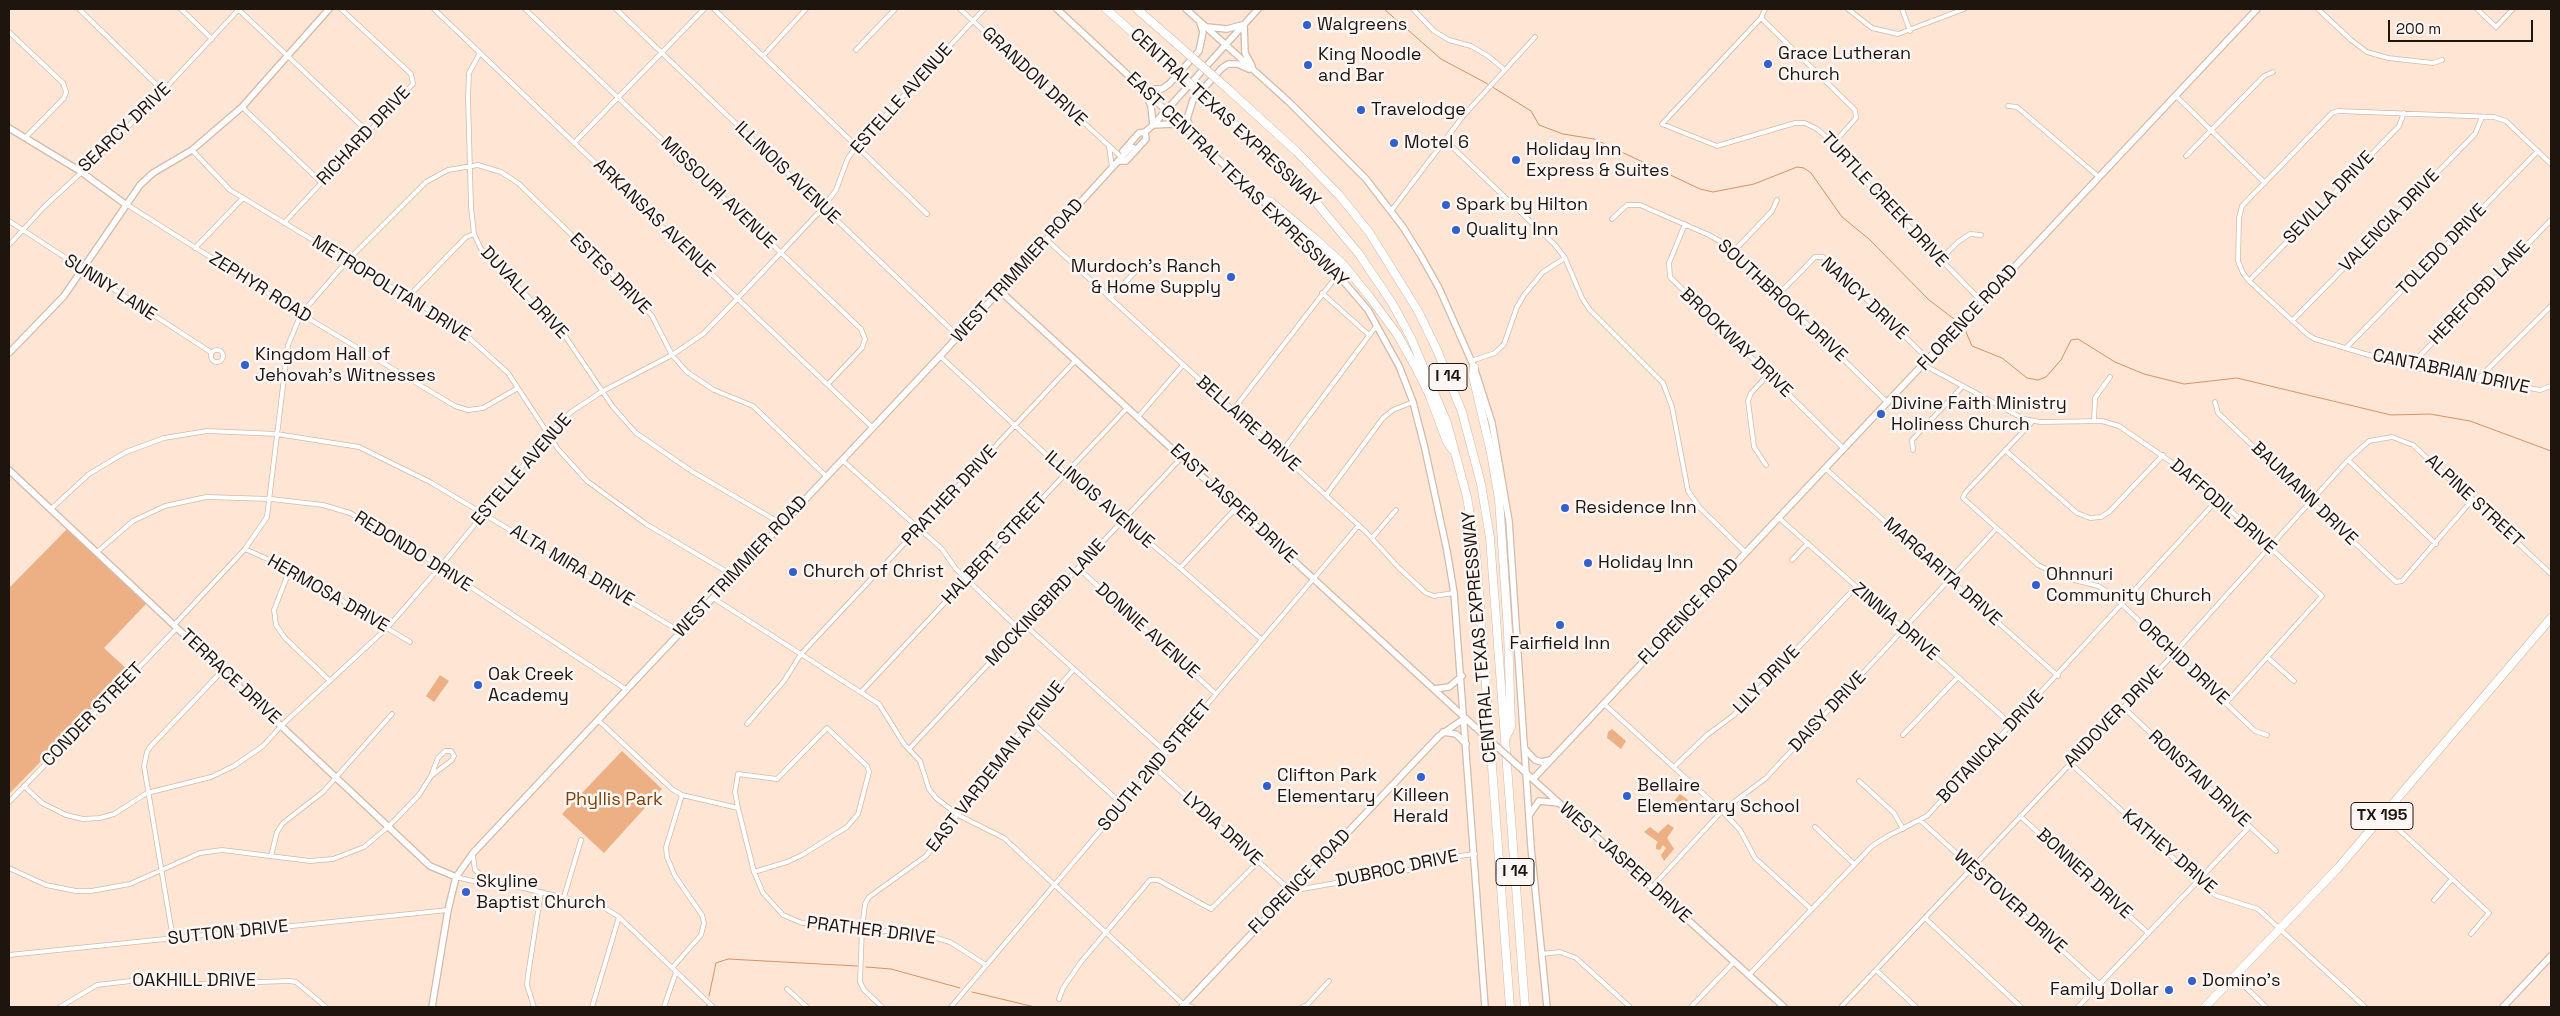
<!DOCTYPE html>
<style>
body{margin:0}
#map{position:relative;width:2560px;height:1016px;overflow:hidden;background:#ffe5d4;font-family:"Space Grotesk",sans-serif}
canvas{display:block}
.frame{position:absolute;inset:0;border:10px solid #1e150f;pointer-events:none}
.scale{position:absolute;left:2388px;top:20px;width:145px;height:22px;box-sizing:border-box;border:2px solid #1e150f;border-top:0;padding-left:6px;font-size:15px;line-height:18px;white-space:nowrap;color:#1e150f;-webkit-text-stroke:4px #fcf7f4;paint-order:stroke}
</style>
<div id="map">
<canvas width="2560" height="1016"></canvas>
<div class="frame"></div>
<div class="scale">200 m</div>
</div>
<script>
const context = document.querySelector('canvas').getContext('2d');
context.lineJoin = 'round';
function fillPath(path, color) { context.fillStyle = color; context.fill(path, 'evenodd'); }
const poly = rows => new Path2D(rows.map(r => 'M' + r).join(''));
function strokePath(path, color, width, dash) { context.strokeStyle = color; context.lineWidth = width; context.lineCap = dash ? 'butt' : 'round'; context.setLineDash(dash || []); context.stroke(path); }
function drawText(font, color, halo, rows, align = 'center') {
  context.font = font + ' "Space Grotesk",sans-serif'; context.lineWidth = 5; context.setLineDash([]); context.textBaseline = 'middle'; context.strokeStyle = halo; context.fillStyle = color; for (const [text, x, y, turn = 0] of rows) {
    context.save(); context.translate(x, y); context.rotate((+turn || 0) * Math.PI / 180); context.textAlign = isNaN(turn) ? turn : align; if (halo) context.strokeText(text, 0, 0); context.fillText(text, 0, 0); context.restore();
  }
}
fillPath(poly([
 [67,529,146,604,104,648,129,671,9,794,9,588],
 [440,675,449,681,434,702,426,696],
 [1612,729,1626,741,1621,749,1607,738,1608,732],
 [622,751,662,789,604,853,562,814],
 [1680,794,1688,800,1676,814,1669,807],
 [1668,824,1674,828,1667,838,1674,849,1664,861,1661,855,1666,848,1663,845,1660,850,1656,849,1656,845,1658,842,1644,832,1650,827,1658,833]
]), '#edb085');
strokePath(poly([
 [1384,9,1441,59,1486,83,1531,111,1539,125,1563,134,1594,139,1700,189,1713,192,1754,184,1797,167,1804,168,1811,173,1842,217,1869,239,1929,300,1958,322],
 [1966,332,1972,346,2002,358,2027,378,2038,380,2046,377,2061,360,2071,340,2078,339,2115,362,2144,374,2184,384,2237,378,2391,415,2430,414,2470,421,2551,451],
 [866,967,891,969,960,988],
 [972,992,1035,1007],
 [709,996,716,963,728,959,857,966],
 [706,1007,707,1005]
]), '#d69363', 1);
const street = poly([
 [79,9,163,91],
 [181,9,212,39],
 [238,9,369,133],
 [434,9,873,428],
 [525,9,861,329,865,339,862,348,828,384],
 [616,9,958,336],
 [714,9,927,214],
 [960,9,1119,155],
 [1413,9,1434,31,1449,40,1471,46,1488,56,1505,70],
 [1765,9,1761,18,1662,124,1717,146,1795,123,1805,123,1817,129,1846,154,1869,185,1982,302],
 [1848,9,1872,28,1898,34,1964,9],
 [1902,9,1910,31],
 [2318,9,2351,40,2367,52,2388,58,2433,63,2442,60],
 [2477,9,2496,27,2513,9],
 [1761,18,1855,110,1856,118,1834,143],
 [9,32,63,83,66,92,64,98,25,138],
 [856,50,895,9],
 [480,53,469,73,468,97,471,207,474,234,481,249,563,333,613,407,636,433,693,472,782,524],
 [763,56,806,9],
 [2175,95,2265,183],
 [2008,106,2017,107,2099,177],
 [242,107,322,183],
 [1445,140,1555,245,1565,258,1582,298,1590,310,1663,383,1672,407,1688,491,1700,508,1746,553],
 [574,143,704,9],
 [1109,147,1112,167],
 [192,150,230,190,457,327,508,373,558,449,587,481,646,524,734,576],
 [2186,156,2264,76,2273,72],
 [2551,164,2506,121,2494,117,2338,111,2332,113,2242,206,2239,218,2238,261,2243,273,2249,281,2308,335,2315,339,2409,367,2540,390,2551,386],
 [126,204,301,314,455,406,468,410,483,408,518,388],
 [1391,211,1464,115,1535,37],
 [1612,219,1627,205,1640,205,1709,235,1725,244,1888,403],
 [9,221,212,353],
 [284,223,413,84,411,74,341,9],
 [1685,224,1669,263,1670,277,1844,449],
 [1047,240,1366,532,1399,568,1426,593,1434,596,1454,593],
 [9,245,45,206,98,157,163,91,239,9],
 [195,248,243,198],
 [1733,252,1772,211,1777,200],
 [1941,259,1958,242,1970,234,1981,235],
 [2249,281,2399,126,2404,113],
 [1322,293,1369,335],
 [1778,295,1815,257,1823,257,1929,360],
 [409,296,466,237,474,234],
 [1110,298,1136,271],
 [2292,321,2475,134,2482,117],
 [2346,348,2538,151],
 '211 356a6 6 0 1 1 12 0a6 6 0 1 1-12 0Z',
 [940,356,1066,473,1180,568,1261,639],
 [1471,361,1495,353,1504,344,1517,307,1524,295,1543,272,1565,258],
 [1924,365,2024,419,2040,422,2102,421,2119,426,2200,482,2322,596,2226,703],
 [2409,367,2551,220],
 [2477,380,2551,306],
 [2215,402,2218,413,2396,582,2402,581,2473,499],
 [1233,410,1339,273],
 [1138,417,1183,365],
 [2094,421,2095,398,2110,377],
 [2032,422,1965,493,1963,498,2038,565,2063,577,2098,586,2111,594,2255,731,2267,735],
 [1913,450,1912,440,1962,387],
 [2005,450,2077,513,2090,518,2101,517,2109,512,2163,455],
 [1281,453,1377,325],
 [842,460,942,549,956,569,1020,630],
 [2348,460,2436,544],
 [1766,465,1754,447,1748,401,1751,393,1768,375],
 [1826,469,2058,676],
 [1326,495,1383,418,1393,410,1413,402],
 [51,509,89,474,126,452,164,438,207,431,277,434,359,447,430,482,681,632],
 [1779,518,2012,725],
 [1372,538,1396,510],
 [245,549,290,569,410,642],
 [97,552,133,521,165,506,206,497,271,499,323,505,350,513,416,551,627,690],
 [1792,560,1808,543],
 [1078,568,1216,694],
 [1180,568,1237,507],
 [290,569,274,610,276,625,285,638,330,681],
 [713,598,879,704,904,744,920,761,929,789,936,798,958,815,1004,838,1185,1006],
 [174,625,245,549,267,517,288,345,301,314,348,260,426,182,448,170,478,165,501,172,518,183,637,298,652,316,672,355,687,372,714,390,753,406,826,476],
 [1025,625,1166,752],
 [2267,657,2294,681],
 [862,691,1128,407],
 [1603,703,1722,811,1740,830,1755,858,1811,909],
 [2123,707,2276,851],
 [598,720,672,789,682,795,738,808],
 [1029,720,1122,804],
 [747,724,784,681,801,654,1076,360],
 [1903,735,1958,677],
 [909,749,1182,457],
 [2070,763,2209,891,2217,896,2258,909,2365,1007],
 [1154,767,1291,891,1414,869,1451,857,1475,854],
 [1674,767,1707,735,1734,715,1856,587],
 [1859,781,1894,813,1903,829],
 [24,786,42,803,66,815,83,819,100,818,114,814,147,793,211,777,234,766,263,746,282,725,388,627,440,567,548,435,571,412,603,391,672,355,703,334,738,298,823,208,836,190,848,158,857,146,984,9],
 [9,802,177,628],
 [2383,815,2489,913,2471,934],
 [2020,816,2148,933],
 [1921,821,2099,984],
 [1815,827,1854,864],
 [271,856,277,832,283,823,323,792,392,714],
 [473,856,475,870,489,881],
 [9,868,46,885,76,891,91,891,130,884,200,853,222,850,310,861,333,859,364,847,388,827,419,795,431,776,452,760,454,756,451,751,445,751,438,758,431,776],
 [754,872,787,862,802,855,847,827,858,814,869,772,867,766,827,728,777,779,738,774,735,792,738,808,754,872,763,893,783,915,802,923,926,935,950,942,986,965],
 [456,877,477,882,506,884,603,907,619,917,713,1007],
 [1652,887,1722,811,1766,778,1996,529],
 [564,897,581,840],
 [2434,900,2452,879],
 [1925,918,2021,1007],
 [173,939,144,766,147,752,150,747,223,670],
 [1541,954,1560,952,1576,958,1630,1007],
 [9,955,448,910],
 [672,968,701,935,704,923,702,915,675,876,667,857,666,847,682,795],
 [1876,970,1916,1007],
 [1749,975,1872,846,1888,836,1927,816,2218,499],
 [2235,977,2266,1007],
 [787,989,807,1007],
 [1059,999,1063,988,1081,962,1150,880,1158,880,1211,909,1258,862],
 [1184,1005,1192,1007],
 [60,1007,97,985,139,980,172,985,289,981,296,982,326,1007],
 [534,1007,527,985,528,975,541,892],
 [592,1007,619,917],
 [664,1007,676,972],
 [882,1007,864,990,860,982,862,929,865,904,869,897,926,856,1029,720,1074,669],
 [951,1007,1359,525],
 [1302,1007,1307,1005,1329,981],
 [1691,1007,1734,962],
 [1841,1007,2168,660,2348,460,2369,441,2392,437,2413,445,2551,574],
 [2078,1007,2250,826]
]);
const secondary = poly([
 [1057,9,1320,254,1368,310,1399,366,1413,402,1425,449,1447,551,1454,593,1485,1007],
 [1186,9,1289,102,1366,179,1403,227,1421,256,1439,288,1474,367,1492,423,1509,521,1531,847,1547,1007],
 [1244,25,1245,53,1252,66],
 [1207,27,1227,29,1242,25],
 [1153,125,1151,106,1144,89,1162,89,1169,84,1199,51,1203,32,1200,23],
 [1153,125,1172,124,1183,127],
 [9,128,80,171,125,204],
 [1191,129,1187,119,1193,100,1222,68,1228,64,1238,64,1249,69],
 [1123,151,1139,133,1145,132,1153,125,1258,9],
 [1118,161,1126,161,1137,149,1146,139,1145,132],
 [1000,291,1475,727],
 [9,353,64,296,140,185,153,173,192,150,242,107,329,9],
 [9,470,430,866,456,877],
 [1434,689,1449,687,1462,676],
 [1443,732,1456,734,1466,744],
 [1525,749,1535,760,1542,762,1550,760],
 [1515,763,1784,1007],
 [1533,779,2257,9],
 [1530,814,1539,801,1559,803],
 [432,1007,448,910,456,877,473,853,940,356,1131,147,1137,149],
 [1182,1007,1439,736,1465,718],
 [2503,1007,2551,956]
]);
const highway = poly([
 [1106,9,1157,54],
 [1137,9,1178,45],
 [1228,89,1297,152,1339,195,1369,232,1418,311,1437,350,1462,412,1481,484,1490,538,1525,1007],
 [1216,107,1304,188,1359,254,1392,303,1411,338,1447,423,1467,497,1476,553,1510,1007],
 [1263,200,1271,202,1313,237,1343,264,1369,296,1397,334,1415,366,1429,394,1447,442,1453,450],
 [1474,367,1473,376,1491,453,1499,499,1508,631,1511,727,1506,737],
 [2205,1007,2338,868,2551,618]
]);
strokePath(street, '#d3baaa', 5.5);
strokePath(secondary, '#d3baaa', 8);
strokePath(highway, '#d3baaa', 9);
strokePath(street, '#fff', 4);
strokePath(secondary, '#fff', 5.5);
strokePath(highway, '#fff', 8);
const secondaryBridge = poly([
 [1475,727,1515,763]
]);
const highwayBridge = poly([
 [1178,45,1228,89],
 [1157,54,1216,107]
]);
strokePath(secondaryBridge, '#d3baaa', 8, []);
strokePath(highwayBridge, '#d3baaa', 9, []);
strokePath(secondaryBridge, '#fff', 5.5);
strokePath(highwayBridge, '#fff', 8);
for (const [x, y, r, color] of [
 [1307,25,5,"#335fcf"],
 [1768,64,5,"#335fcf"],
 [1308,65,5,"#335fcf"],
 [1361,110,5,"#335fcf"],
 [1394,143,5,"#335fcf"],
 [1516,160,5,"#335fcf"],
 [1446,205,5,"#335fcf"],
 [1456,230,5,"#335fcf"],
 [1231,277,5,"#335fcf"],
 [245,365,5,"#335fcf"],
 [1881,414,5,"#335fcf"],
 [1565,508,5,"#335fcf"],
 [1588,563,5,"#335fcf"],
 [793,572,5,"#335fcf"],
 [2036,585,5,"#335fcf"],
 [1560,625,5,"#335fcf"],
 [478,685,5,"#335fcf"],
 [1421,777,5,"#335fcf"],
 [1267,786,5,"#335fcf"],
 [1627,796,5,"#335fcf"],
 [466,892,5,"#335fcf"],
 [2192,981,5,"#335fcf"],
 [2169,990,5,"#335fcf"]
]) { const dot = new Path2D(); dot.arc(x, y, r, 0, 2 * Math.PI); context.fillStyle = color; context.fill(dot); strokePath(dot, '#fcf7f4', 2); }
for (const [x, y, w] of [
 [1448,377,38],
 [2382,816,62],
 [1515,872,38]
]) { const box = new Path2D(); box.roundRect(x - w / 2, y - 13.5, w, 27, 4); context.fillStyle = '#fcf7f4'; context.fill(box); strokePath(box, '#1e150f', 1); }
drawText('bold 16px', '#1e150f', null, [
 ["I 14",1448,377],
 ["TX 195",2382,816],
 ["I 14",1515,872]
]);
drawText('18px', '#1e150f', '#fcf7f4', [
 ["Walgreens",1317,25],
 ["Grace Lutheran",1778,54],
 ["Church",1778,75],
 ["King Noodle",1318,55],
 ["and Bar",1318,76],
 ["Travelodge",1371,110],
 ["Motel 6",1404,143],
 ["Holiday Inn",1526,150],
 ["Express & Suites",1526,171],
 ["Spark by Hilton",1456,205],
 ["Quality Inn",1466,230],
 ["Murdoch's Ranch",1221,267,"right"],
 ["& Home Supply",1221,288,"right"],
 ["Kingdom Hall of",255,355],
 ["Jehovah's Witnesses",255,376],
 ["Divine Faith Ministry",1891,404],
 ["Holiness Church",1891,425],
 ["Residence Inn",1575,508],
 ["Holiday Inn",1598,563],
 ["Church of Christ",803,572],
 ["Ohnnuri",2046,575],
 ["Community Church",2046,596],
 ["Fairfield Inn",1560,644,"center"],
 ["Oak Creek",488,675],
 ["Academy",488,696],
 ["Clifton Park",1277,776],
 ["Elementary",1277,797],
 ["Bellaire",1637,786],
 ["Elementary School",1637,807],
 ["Killeen",1421,796,"center"],
 ["Herald",1421,817,"center"],
 ["Skyline",476,882],
 ["Baptist Church",476,903],
 ["Domino's",2202,981],
 ["Family Dollar",2159,990,"right"]
], 'left');
drawText('18px', '#1e150f', '#fcf7f4', [
 ["GRANDON DRIVE",1034,77,43],
 ["ESTELLE AVENUE",902,99,-48],
 ["CENTRAL TEXAS EXPRESSWAY",1225,118,43],
 ["SEARCY DRIVE",125,128,-44],
 ["RICHARD DRIVE",364,136,-47],
 ["ILLINOIS AVENUE",787,173,44],
 ["EAST CENTRAL TEXAS EXPRESSWAY",1237,180,44],
 ["MISSOURI AVENUE",718,193,44],
 ["SEVILLA DRIVE",2329,198,-46],
 ["TURTLE CREEK DRIVE",1884,200,47],
 ["ARKANSAS AVENUE",654,218,44],
 ["VALENCIA DRIVE",2390,221,-46],
 ["TOLEDO DRIVE",2442,250,-46],
 ["WEST TRIMMIER ROAD",1018,271,-48],
 ["ESTES DRIVE",610,274,45],
 ["SUNNY LANE",110,288,33],
 ["ZEPHYR ROAD",260,288,32],
 ["METROPOLITAN DRIVE",391,289,32],
 ["DUVALL DRIVE",524,293,47],
 ["HEREFORD LANE",2480,293,-46],
 ["NANCY DRIVE",1864,299,43],
 ["SOUTHBROOK DRIVE",1782,301,43],
 ["FLORENCE ROAD",1968,318,-47],
 ["BROOKWAY DRIVE",1736,343,44],
 ["CANTABRIAN DRIVE",2451,372,12],
 ["BELLAIRE DRIVE",1248,424,42],
 ["ESTELLE AVENUE",522,470,-49],
 ["BAUMANN DRIVE",2304,494,44],
 ["PRATHER DRIVE",950,496,-47],
 ["ILLINOIS AVENUE",1099,500,41],
 ["ALPINE STREET",2474,501,43],
 ["EAST JASPER DRIVE",1233,504,43],
 ["DAFFODIL DRIVE",2223,507,41],
 ["HALBERT STREET",995,549,-47],
 ["REDONDO DRIVE",413,552,32],
 ["ALTA MIRA DRIVE",572,566,31],
 ["WEST TRIMMIER ROAD",741,567,-47],
 ["MARGARITA DRIVE",1942,572,42],
 ["HERMOSA DRIVE",328,594,30],
 ["MOCKINGBIRD LANE",1046,603,-47],
 ["FLORENCE ROAD",1689,612,-47],
 ["ZINNIA DRIVE",1895,622,41],
 ["DONNIE AVENUE",1147,631,42],
 ["CENTRAL TEXAS EXPRESSWAY",1480,637,-95],
 ["ORCHID DRIVE",2183,662,43],
 ["TERRACE DRIVE",230,677,43],
 ["LILY DRIVE",1767,680,-46],
 ["DAISY DRIVE",1828,712,-47],
 ["CONDER STREET",93,715,-46],
 ["ANDOVER DRIVE",2114,717,-46],
 ["BOTANICAL DRIVE",1991,747,-47],
 ["SOUTH 2ND STREET",1155,766,-50],
 ["EAST VARDEMAN AVENUE",996,767,-52],
 ["RONSTAN DRIVE",2199,779,43],
 ["LYDIA DRIVE",1222,829,42],
 ["KATHEY DRIVE",2169,852,41],
 ["WEST JASPER DRIVE",1625,863,42],
 ["DUBROC DRIVE",1397,869,-12],
 ["BONNER DRIVE",2084,874,43],
 ["FLORENCE ROAD",1300,882,-46],
 ["WESTOVER DRIVE",2010,902,42],
 ["PRATHER DRIVE",871,931,7],
 ["SUTTON DRIVE",228,933,-6],
 ["OAKHILL DRIVE",194,981]
]);
drawText('18px', '#7e4002', '#fcf7f4', [
 ["Phyllis Park",614,800]
]);
</script>
